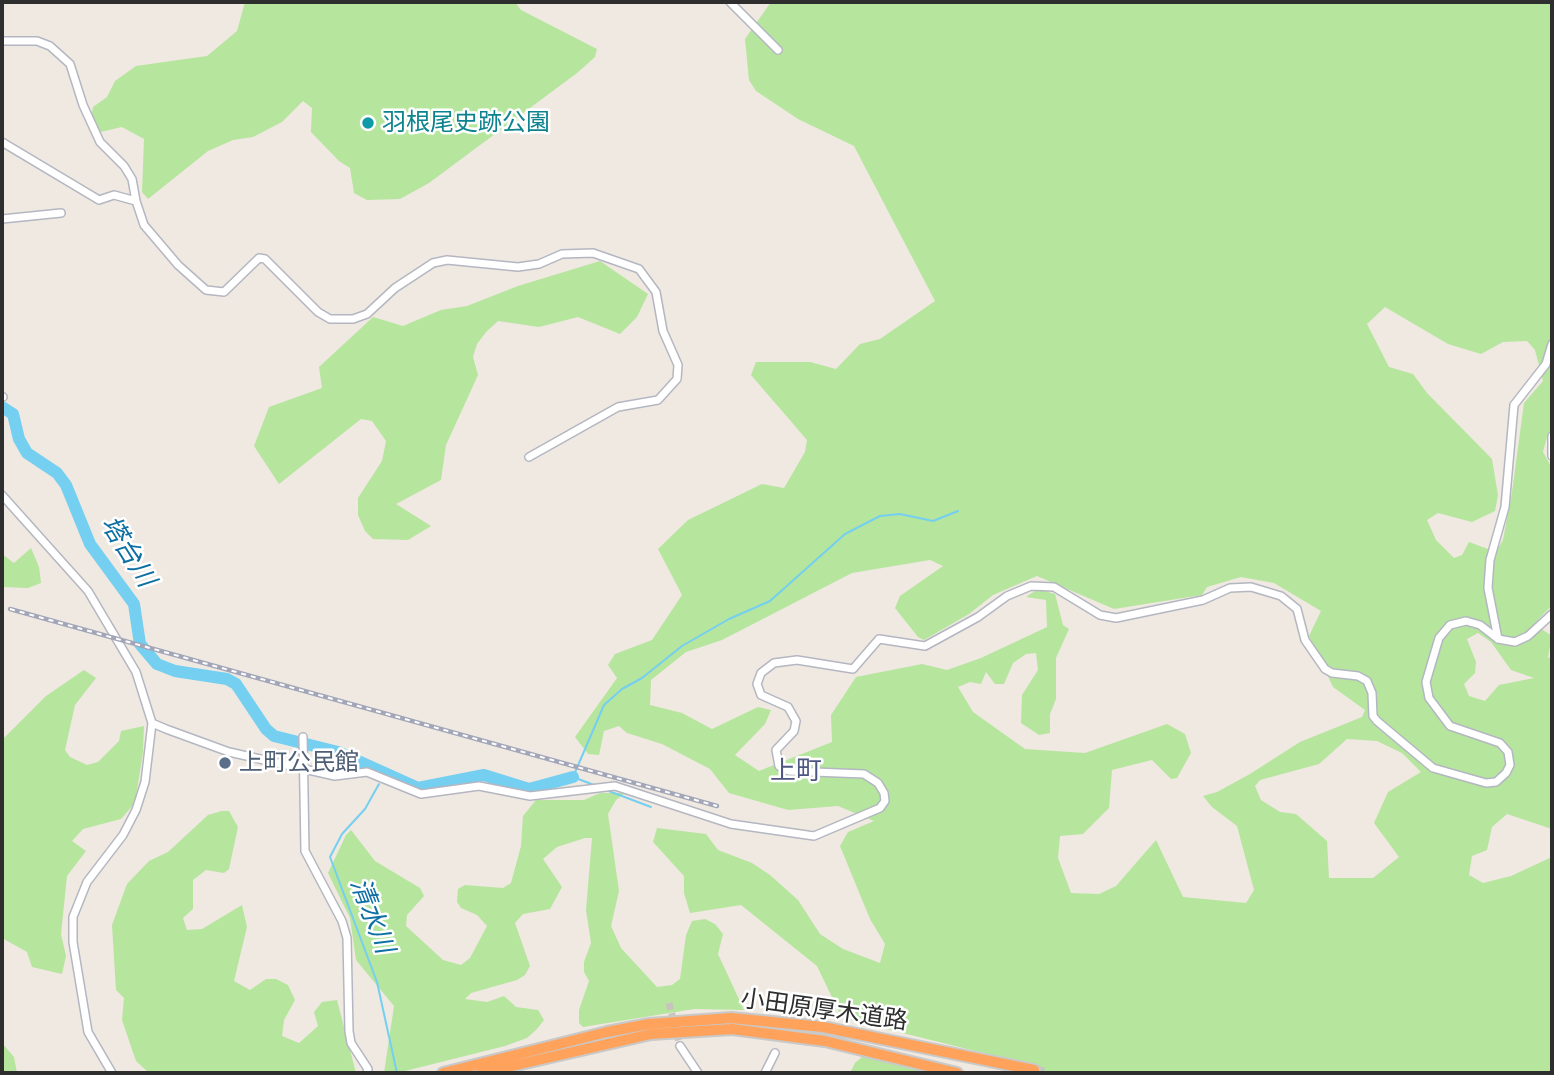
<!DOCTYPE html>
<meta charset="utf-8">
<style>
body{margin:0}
#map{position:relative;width:1554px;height:1075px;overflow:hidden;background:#efe9e1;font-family:"Space Grotesk",sans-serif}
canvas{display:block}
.frame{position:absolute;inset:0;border:4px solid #2e2e2e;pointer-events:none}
</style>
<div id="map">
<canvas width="1554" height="1075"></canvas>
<div class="frame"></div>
</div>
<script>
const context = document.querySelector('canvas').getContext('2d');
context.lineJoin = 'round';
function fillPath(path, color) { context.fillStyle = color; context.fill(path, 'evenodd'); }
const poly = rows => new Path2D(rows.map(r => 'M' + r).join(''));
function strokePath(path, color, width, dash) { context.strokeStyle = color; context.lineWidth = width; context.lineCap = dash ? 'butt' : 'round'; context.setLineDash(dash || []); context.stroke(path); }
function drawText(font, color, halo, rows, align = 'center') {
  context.font = font + ' "Space Grotesk","Noto Sans JP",sans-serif'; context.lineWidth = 5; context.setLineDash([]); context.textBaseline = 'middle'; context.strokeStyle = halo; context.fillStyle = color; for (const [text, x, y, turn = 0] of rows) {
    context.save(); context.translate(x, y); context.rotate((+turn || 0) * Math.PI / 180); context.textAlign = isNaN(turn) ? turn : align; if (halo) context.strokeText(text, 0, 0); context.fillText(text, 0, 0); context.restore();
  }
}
fillPath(poly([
 [245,2,515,2,521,10,597,49,595,57,577,73,429,183,400,199,367,200,354,193,350,168,339,161,311,132,312,108,303,101,282,122,253,137,233,140,208,151,148,199,142,192,144,139,122,127,96,133,90,126,93,107,107,97,115,81,136,66,207,56,237,31],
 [771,2,1552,2,1552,429,1548,433,1543,452,1552,468,1552,605,1534,624,1552,636,1548,657,1552,660,1552,829,1507,814,1492,827,1487,850,1472,856,1469,875,1483,883,1511,876,1552,857,1552,1073,1036,1073,1036,1066,842,1018,817,966,741,905,690,913,684,893,684,876,653,842,657,828,706,834,718,850,752,863,770,875,798,900,820,934,843,949,880,963,885,944,870,919,840,846,848,832,874,821,838,806,788,810,729,793,710,769,662,744,627,733,619,726,604,731,599,755,588,754,575,737,617,678,608,665,615,654,652,640,682,595,658,549,688,520,762,484,784,488,805,452,807,440,751,375,756,362,810,362,836,369,860,344,880,339,935,301,854,146,798,119,756,91,749,80,745,39],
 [1385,307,1448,344,1481,354,1503,342,1527,341,1535,350,1543,381,1524,403,1512,492,1503,540,1496,552,1469,542,1462,555,1454,558,1436,540,1427,520,1438,513,1472,522,1495,511,1498,495,1492,459,1427,393,1413,374,1389,367,1367,324],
 [930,560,943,566,900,596,895,608,918,637,924,640,969,614,993,595,1037,576,1114,609,1202,595,1207,587,1241,577,1274,583,1321,611,1309,636,1333,687,1365,710,1362,717,1300,742,1250,774,1217,792,1203,796,1212,807,1237,826,1254,890,1246,903,1183,897,1156,840,1116,886,1099,894,1071,893,1058,858,1060,836,1083,834,1109,808,1112,770,1152,760,1171,779,1177,778,1191,753,1185,734,1167,724,1085,753,1025,749,973,712,958,687,970,682,981,684,986,672,995,684,1004,684,1013,663,1026,654,1036,653,1038,670,1022,695,1021,723,1039,735,1050,733,1050,714,1056,699,1056,658,1069,629,1063,625,1055,594,1038,589,1026,597,1046,600,1047,627,981,658,947,670,922,664,856,677,831,715,832,742,759,771,735,755,765,724,771,710,758,707,712,729,682,713,650,705,651,680,686,652,722,640,852,573],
 [1478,633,1491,642,1511,670,1534,678,1499,685,1485,701,1469,696,1464,684,1475,673,1476,662,1467,639],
 [1347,739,1377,741,1402,753,1421,772,1388,792,1374,823,1399,857,1373,878,1329,878,1327,841,1296,814,1280,812,1261,800,1255,786,1260,780,1319,764],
 [600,261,648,294,637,317,620,334,578,317,539,327,498,321,486,332,477,344,473,357,478,375,446,445,441,480,396,504,431,526,408,540,373,539,365,531,358,515,358,498,382,461,386,441,372,421,361,419,279,484,254,446,269,407,322,388,319,367,373,317,403,326,441,310,467,306,518,286],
 [31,548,39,567,41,583,28,588,2,587,2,554,14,563],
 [84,670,96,678,75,705,65,750,70,757,87,765,98,762,119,741,121,731,144,726,143,752,135,803,121,819,83,829,72,841,86,851,67,876,61,934,66,956,62,974,32,967,27,952,2,938,2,740,46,696],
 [600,793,625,793,616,800,608,814,619,891,611,926,621,948,657,987,672,985,680,979,686,935,692,921,705,919,715,924,723,934,718,954,744,1010,694,1009,583,1027,579,1023,579,1010,589,981,584,972,584,962,591,943,586,910,592,838,585,838,557,847,543,859,562,887,550,909,523,914,515,923,530,966,525,975,517,980,471,993,465,999,487,1002,504,996,516,1007,538,1010,544,1020,536,1030,527,1038,505,1046,397,1073,384,1073,394,1006,356,960,350,918,328,873,346,835,351,830,375,861,420,888,424,896,407,915,406,926,443,960,461,965,470,958,487,926,477,915,461,908,457,902,458,889,465,885,503,888,511,883,521,846,523,816,536,800,584,800],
 [222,811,229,811,238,827,229,869,224,873,206,870,193,880,193,909,183,918,187,930,202,929,242,905,247,927,234,981,250,990,266,979,276,979,288,985,295,1000,284,1020,282,1036,299,1043,318,1026,314,1012,322,1002,337,1000,356,1073,149,1073,136,1061,122,1020,124,998,116,990,112,925,127,884,149,861,168,852,208,815],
 [2,1043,14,1057,17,1073,2,1073],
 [864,1055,930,1073,850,1073,855,1063]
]), '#b6e59e');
strokePath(poly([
 [379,784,365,809,342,834,330,857,377,982,397,1073],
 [594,785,573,777,604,705,622,689,642,678,682,646,729,619,770,601,845,534,880,516,900,514,933,521,958,511],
 [606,790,651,807]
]), '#75cff0', 2);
strokePath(poly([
 [2,407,13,414,19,439,27,453,57,473,66,485,90,544,134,604,140,644,157,664,175,671,227,679,236,684,266,729,274,736,338,752,418,788,484,775,529,789,573,777]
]), '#75cff0', 12);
strokePath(poly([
 [669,1003,680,1046]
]), '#c8c4bd', 7, [7, 3.5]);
strokePath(poly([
 [1034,1070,1046,1073]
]), '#c8c4bd', 10, [10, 5]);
const minor = poly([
 [730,2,778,50],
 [2,41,37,41,50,46,70,64,83,105,100,142,124,166,132,179,136,201],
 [2,142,99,200,114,195,136,201,144,225,178,265,206,290,224,292,259,258,265,259,318,312,330,319,353,319,367,314,395,288,433,263,447,260,518,267,539,264,562,254,593,253,639,269,656,292,663,331,678,365,677,379,658,400,618,407,529,457],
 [2,219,61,213],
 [2,397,3,397],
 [1552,436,1552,456],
 [2,495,88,591,136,672,152,723,166,729,229,752,335,776,367,772,421,794,479,786,530,796,615,786,731,824,814,836,880,808,885,801,884,793,878,783,864,774,789,771,779,766,776,750,794,731,796,721,788,707,761,695,757,684,761,673,774,663,797,660,853,669,879,639,925,646,978,617,1007,596,1031,586,1054,587,1100,615,1116,618,1203,600,1230,588,1251,587,1281,596,1297,609,1305,640,1325,669,1332,673,1358,676,1367,681,1372,693,1373,716,1377,721,1433,768,1486,783,1496,782,1506,773,1510,765,1508,752,1500,743,1450,726,1429,698,1426,682,1439,638,1450,625,1466,621,1480,625,1498,639,1515,642,1528,636,1552,614],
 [1498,639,1488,588,1490,560,1505,507,1514,405,1546,364,1552,344],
 [303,737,305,851,342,921,347,938,349,1031,351,1043,368,1069,367,1073],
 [680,1046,698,1073],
 [112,1073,88,1032,73,942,73,917,87,882,123,835,136,810,145,782,152,723],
 [765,1073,775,1053]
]);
const highway = poly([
 [443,1073,607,1032,649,1024,731,1018,823,1027,1034,1070],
 [481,1073,651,1034,732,1029,825,1041,957,1073]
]);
strokePath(minor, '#b4b7c1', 10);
strokePath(highway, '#c9c9c9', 14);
strokePath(minor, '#fff', 7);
strokePath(highway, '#ffa35c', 10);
const rail = poly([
 [10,609,717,806]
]);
strokePath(rail, '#a3a6b8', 4.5);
strokePath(rail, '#fff', 2, [5]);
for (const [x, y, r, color] of [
 [368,123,7,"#0f9aa8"],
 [225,763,7,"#5c6f8a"]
]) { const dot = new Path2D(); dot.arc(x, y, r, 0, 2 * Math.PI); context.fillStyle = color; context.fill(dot); strokePath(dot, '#fff', 2.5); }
drawText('24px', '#0d838f', '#fff', [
 ["羽根尾史跡公園",382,123]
], 'left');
drawText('24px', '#4e5e75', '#fff', [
 ["上町公民館",239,763]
], 'left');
drawText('24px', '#2e2e2e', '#fff', [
 ["小田原厚木道路",824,1011,8]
]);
drawText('italic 26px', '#0d6fa3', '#fff', [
 ["塔台川",127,552,58],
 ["清水川",371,916,69]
]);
drawText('26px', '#4d5680', '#fff', [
 ["上町",796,772]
]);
</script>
